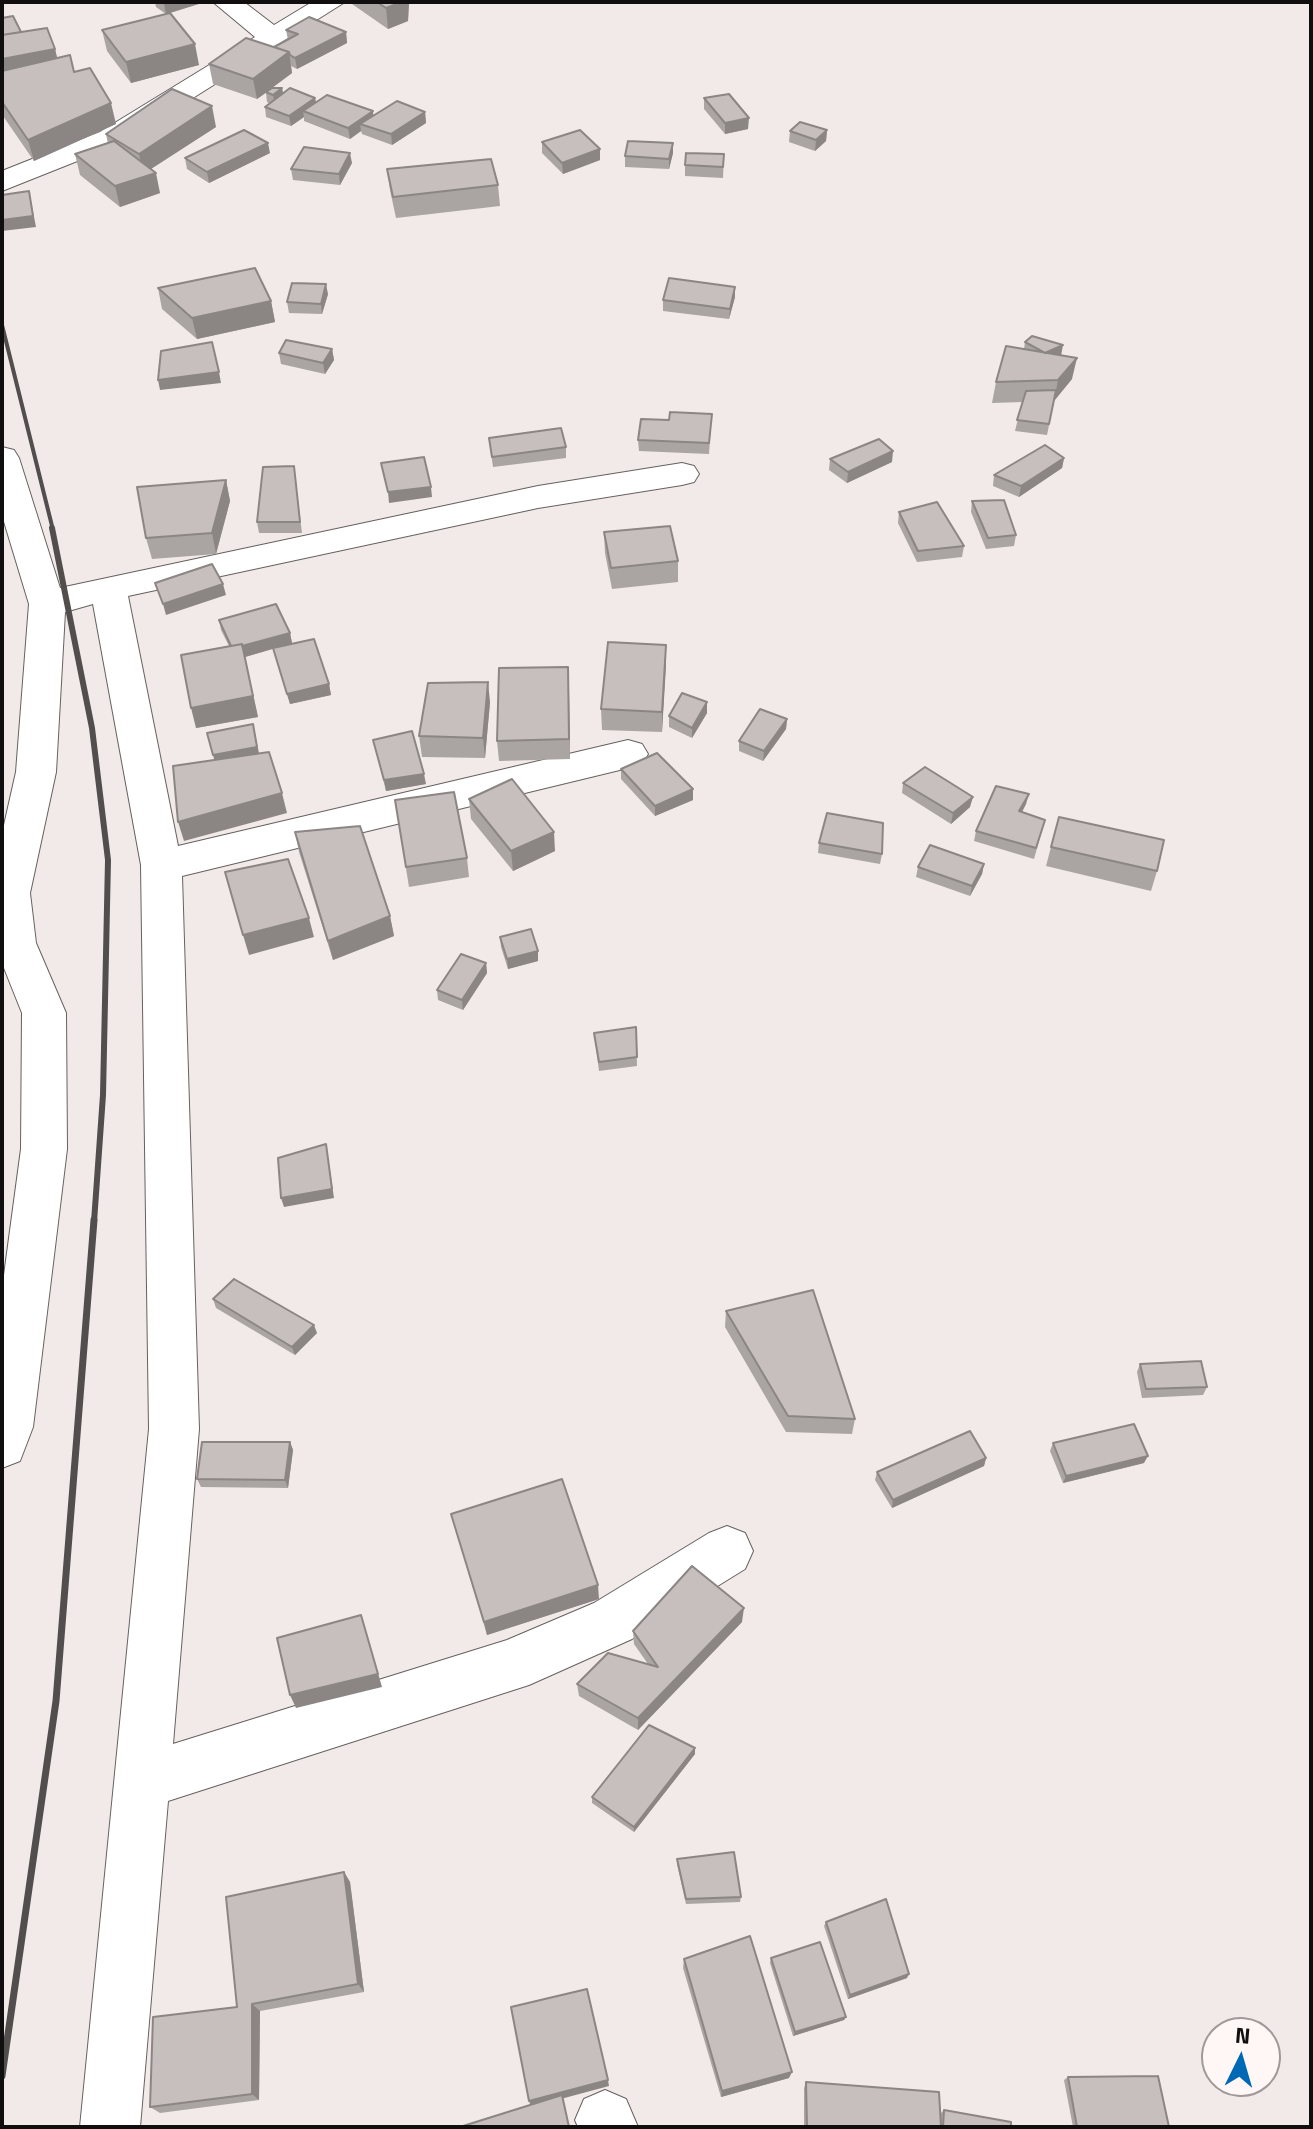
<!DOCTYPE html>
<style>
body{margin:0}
#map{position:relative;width:1313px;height:2129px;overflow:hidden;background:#f1eae8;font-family:"Titillium Web",sans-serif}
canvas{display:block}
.frame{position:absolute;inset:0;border:4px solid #100e0e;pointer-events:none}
.north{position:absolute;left:1201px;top:2017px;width:80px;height:80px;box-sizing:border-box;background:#fef7f5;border:2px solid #9f9a99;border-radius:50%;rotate:5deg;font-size:22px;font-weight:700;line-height:32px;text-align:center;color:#100e0e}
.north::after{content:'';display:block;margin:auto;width:28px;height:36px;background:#0069b5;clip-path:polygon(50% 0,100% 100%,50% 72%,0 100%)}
</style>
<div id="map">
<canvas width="1313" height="2129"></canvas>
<div class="frame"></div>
<div class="north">N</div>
</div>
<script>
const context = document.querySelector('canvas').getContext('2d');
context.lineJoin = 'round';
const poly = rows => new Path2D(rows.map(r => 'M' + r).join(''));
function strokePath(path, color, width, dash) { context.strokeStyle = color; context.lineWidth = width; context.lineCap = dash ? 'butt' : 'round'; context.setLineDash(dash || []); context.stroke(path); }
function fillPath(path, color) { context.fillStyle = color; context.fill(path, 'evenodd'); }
const street = poly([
 [213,2,244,2,274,25,312,2,345,2,120,144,2,191,2,171,100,132,255,37,213,2],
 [2,447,14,450,19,458,60,588,538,486,682,463,694,466,699,474,694,482,682,485,538,508,128,596,178,846,628,740,642,744,648,754,642,764,628,768,182,876,199,1429,173,1744,507,1640,594,1603,709,1533,727,1526,745,1533,753,1551,745,1569,632,1639,529,1685,168,1801,140,2127,80,2127,149,1429,141,865,93,604,65,612,56,772,30,893,36,943,66,1013,67,1149,33,1427,20,1461,2,1468,2,1290,21,1149,22,1013,2,963,2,834,16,772,29,604,2,515,2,447],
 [605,2090,626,2099,638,2127,578,2127,575,2120,584,2099,605,2090]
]);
strokePath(street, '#66615f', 2);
fillPath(street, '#fff');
strokePath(poly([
 [2,325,53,530]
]), '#514e4d', 4);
strokePath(poly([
 [52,528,92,728,108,860,103,1095,94,1222]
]), '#514e4d', 6);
strokePath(poly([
 [2,2076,56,1701,94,1220]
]), '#514e4d', 7);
fillPath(poly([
 [155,2,205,2,167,14,199,65,131,83,107,51,102,30,166,14,156,7],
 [351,2,409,2,408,21,388,29,352,4],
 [2,18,21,32,55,49,57,58,75,72,116,124,34,161,3,116,2,111],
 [286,30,346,32,347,43,297,69,291,66,292,73,272,88,282,88,283,93,315,98,316,102,373,116,425,112,426,123,392,145,362,134,361,131,350,139,304,121,304,117,291,126,266,117,265,107,269,103,267,102,266,93,257,99,213,84,209,64,274,47,288,40],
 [704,98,748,129,725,134,704,109],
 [216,127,151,169,160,193,120,207,80,175,75,154,108,144,106,134],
 [827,130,826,141,815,151,789,142,790,131],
 [542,142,600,149,600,160,563,174,542,153],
 [673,143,673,153,669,169,625,167,625,156],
 [270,153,209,183,187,169,185,158],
 [724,154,723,178,685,176,685,165],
 [352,163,340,185,293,180,291,169],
 [387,169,498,185,500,206,396,218,390,190],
 [158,288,271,301,275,322,197,339,162,309],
 [328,294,322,314,289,313,287,302],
 [735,297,729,319,663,311,663,300],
 [1025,342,1061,355,1072,379,1054,401,1047,435,1015,431,1022,402,992,403,996,382,1024,349],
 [332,349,334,360,325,374,281,364,279,353],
 [669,420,711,425,709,454,639,451,638,440],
 [489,438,566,447,566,458,493,467],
 [1064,458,1062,468,1019,497,993,486,994,475],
 [830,459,892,462,847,483,829,470],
 [294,466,302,533,259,533,257,522],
 [226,480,230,501,216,554,152,559,146,538],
 [972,501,1016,535,1014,546,986,549,971,512],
 [899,512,964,546,962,557,917,562,898,523],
 [604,532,678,561,678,582,612,589,605,553],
 [219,620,290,633,292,643,329,684,331,695,290,704,273,649,245,657,258,717,196,728,229,646,221,630],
 [666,645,662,732,602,730,601,709],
 [568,667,570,759,499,761,497,741],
 [490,702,485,758,422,757,419,736],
 [707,702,707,713,692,738,669,727,669,716],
 [787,719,786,729,763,761,739,751,739,741],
 [373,740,426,784,386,791],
 [621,769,693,800,655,816,621,779],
 [903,783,970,807,951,824,902,793],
 [469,799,555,851,513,871,471,819],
 [395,800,467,858,469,877,409,887],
 [1026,804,1022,812,1045,820,1034,859,974,841,976,831],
 [295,832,390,916,394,936,333,960,299,852],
 [819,843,882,854,880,864,818,853],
 [1051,847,1157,871,1151,891,1046,866],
 [984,864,982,874,970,896,916,877,918,867],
 [500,937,538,961,508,969,501,947],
 [486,963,487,973,463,1010,438,1000,437,990],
 [636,1027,637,1066,599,1071,594,1033],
 [213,1299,317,1333,295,1355,216,1308],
 [726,1311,855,1419,852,1434,786,1432,725,1327],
 [1140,1364,1207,1387,1203,1395,1142,1398,1137,1372],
 [290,1442,293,1450,288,1488,201,1487,197,1479],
 [1053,1443,1144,1463,1063,1483,1050,1451],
 [986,1458,984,1466,892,1508,875,1480,877,1472],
 [451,1514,599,1599,487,1635],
 [742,1622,638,1730,579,1696,577,1684,648,1664,634,1644,633,1631],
 [695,1748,695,1754,634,1832,592,1803,592,1797],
 [677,1859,741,1897,740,1902,686,1904,677,1864],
 [344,1872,350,1882,364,1992,260,2011,259,2100,160,2113,150,2107,237,2007],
 [826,1922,907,1978,848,1999,824,1926],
 [771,1958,846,2017,844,2020,793,2036,770,1963],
 [684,1959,789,2078,721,2097,683,1968],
 [1068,2077,1169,2127,1073,2127,1064,2080],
 [806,2082,941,2119,941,2113,944,2110,1011,2127,804,2127,804,2088]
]), '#aaa4a3');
fillPath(poly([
 [169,2,205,2,166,14,164,4],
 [402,2,409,2,408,21,388,29,386,8],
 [346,32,347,43,297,69,295,58],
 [195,44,199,65,131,83,126,62],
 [55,49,60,70,2,80,2,59],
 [289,52,292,73,257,99,253,79],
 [282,88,284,99,275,106,273,95],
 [315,98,317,108,303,111,304,117,291,126,289,116],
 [111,103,116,124,34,161,28,140],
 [212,106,216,127,143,174,139,154],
 [373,111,374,122,360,124,361,131,350,139,348,128],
 [425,112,426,123,392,145,391,134],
 [749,118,748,129,725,134,725,123],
 [827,130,826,141,815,151,816,140],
 [268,143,270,153,209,183,207,172],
 [673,143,673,153,669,169,669,159],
 [600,149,600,160,563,174,562,163],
 [350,153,352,163,340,185,339,174],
 [156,173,160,193,120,207,115,186],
 [29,191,36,227,2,231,2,220],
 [326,284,328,294,322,314,321,304],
 [735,287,735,297,729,319,730,309],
 [271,301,275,322,197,339,192,318],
 [1063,345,1061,356,1045,353],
 [332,349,334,360,325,374,323,363],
 [1077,358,1072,379,1054,401,1058,380],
 [219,372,221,383,160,390,158,380],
 [893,451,892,462,847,483,848,472],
 [1064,458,1062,468,1019,497,1021,486],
 [226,480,230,501,216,554,212,533],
 [431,487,432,497,389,503,388,492],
 [223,584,226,595,166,615,163,604],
 [290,633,292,643,245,657,258,717,196,728,191,708,232,649],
 [666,645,666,666,662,732,662,712],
 [568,667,569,687,570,759,569,739],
 [488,682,490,702,485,758,483,738],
 [329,684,331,695,290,704,287,694],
 [707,702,707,713,692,738,692,728],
 [787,719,786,729,763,761,764,751],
 [253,724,260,758,216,766,213,755],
 [424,774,426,784,386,791,384,780],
 [693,789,693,800,655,816,655,806],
 [282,793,287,813,184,841,178,822],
 [1029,794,1026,804,1017,821,1019,811],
 [973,797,970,807,951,824,953,813],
 [554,832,555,851,513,871,511,851],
 [984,864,982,874,970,896,972,886],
 [390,916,394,936,333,960,328,941],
 [309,918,314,937,249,955,243,935],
 [538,951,538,961,508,969,507,959],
 [486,963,487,973,463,1010,462,1000],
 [326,1144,334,1198,284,1207,281,1198],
 [314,1325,317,1333,295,1355,292,1347],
 [290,1442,293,1450,288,1488,285,1480],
 [1148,1456,1144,1463,1063,1483,1066,1476],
 [986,1458,984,1466,892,1508,893,1500],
 [598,1585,599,1599,487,1635,484,1622],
 [744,1608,742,1622,638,1730,638,1718],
 [361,1615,382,1687,296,1708,290,1695],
 [695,1748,695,1754,634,1832,634,1827],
 [344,1872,350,1882,364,1992,358,1984],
 [909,1974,907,1978,848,1999,850,1995],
 [252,2004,260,2011,259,2100,252,2094],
 [846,2017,844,2020,793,2036,795,2032],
 [792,2072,789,2078,721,2097,722,2091],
 [608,2080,609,2086,531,2107,529,2101]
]), '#8b8684');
const building = poly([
 [377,2,402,2,386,8,377,2],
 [170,13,195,44,126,62,102,30,170,13],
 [13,16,21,32,2,35,2,18,13,16],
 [309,17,346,32,295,58,290,55,289,52,274,47,298,34,286,30,309,17],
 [47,28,55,49,2,59,2,35,47,28],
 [246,38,289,52,253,79,209,64,246,38],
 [70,55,74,72,90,68,111,103,28,140,2,102,2,71,70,55],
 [272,88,282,88,273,95,266,92,272,88],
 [290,88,315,98,289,116,265,107,290,88],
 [172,89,212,106,139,154,106,134,172,89],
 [729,94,749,118,725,123,704,98,729,94],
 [327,95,373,111,348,128,303,111,327,95],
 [397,101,425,112,391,134,360,124,397,101],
 [800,122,827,130,816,140,790,131,800,122],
 [244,130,268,143,207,172,185,158,244,130],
 [580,130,600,149,562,163,542,142,580,130],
 [114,141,156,173,115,186,75,154,114,141],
 [628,141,673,143,669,159,625,156,628,141],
 [304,147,350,153,339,174,291,169,304,147],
 [686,153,724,154,723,167,685,165,686,153],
 [491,159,498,185,393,197,387,169,491,159],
 [29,191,33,216,2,220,2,195,29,191],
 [255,268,271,301,192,318,158,288,255,268],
 [669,278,735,287,730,309,663,300,669,278],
 [292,283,326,284,321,304,287,302,292,283],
 [1032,336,1063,345,1045,353,1025,342,1032,336],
 [286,340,332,349,323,363,279,353,286,340],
 [212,342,219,372,158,380,161,351,212,342],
 [1006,346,1077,358,1058,380,996,382,1006,346],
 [1056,390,1049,424,1017,420,1026,391,1056,390],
 [670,412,712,414,709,443,638,440,641,419,669,420,670,412],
 [561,428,566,447,492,457,489,438,561,428],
 [879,439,893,451,848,472,830,459,879,439],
 [1045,445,1064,458,1021,486,994,475,1045,445],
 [424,457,431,487,388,492,381,463,424,457],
 [294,466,300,522,257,522,263,467,294,466],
 [226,480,212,533,146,538,137,487,226,480],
 [1004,500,1016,535,988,538,972,501,1004,500],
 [937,502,964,546,918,551,899,512,937,502],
 [670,526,678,561,611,568,604,532,670,526],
 [212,564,223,584,163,604,155,583,212,564],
 [276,604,290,633,242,646,242,644,231,646,219,620,276,604],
 [314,639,329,684,287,694,273,648,314,639],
 [608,642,666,645,662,712,601,709,608,642],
 [242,644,253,696,191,708,181,655,242,644],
 [568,667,569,739,497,741,499,668,568,667],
 [488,682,483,738,419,736,428,683,488,682],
 [682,693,707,702,692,728,669,716,682,693],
 [760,709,787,719,764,751,739,741,760,709],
 [253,724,257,747,213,755,207,733,253,724],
 [412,731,424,774,384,780,373,740,412,731],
 [269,752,282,793,178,822,173,766,269,752],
 [657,753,693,789,655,806,621,769,657,753],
 [925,767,973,797,953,813,903,783,925,767],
 [512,779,554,832,511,851,469,799,512,779],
 [996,786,1029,794,1019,811,1045,820,1036,848,976,831,996,786],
 [454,792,467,858,406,867,395,800,454,792],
 [827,813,883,823,882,854,819,843,827,813],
 [1059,817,1164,840,1157,871,1051,847,1059,817],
 [360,826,390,916,328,941,295,832,360,826],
 [930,845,984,864,972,886,918,867,930,845],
 [288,859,309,918,243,935,225,872,288,859],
 [531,929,538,951,507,959,500,937,531,929],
 [461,954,486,963,462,1000,437,990,461,954],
 [636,1027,637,1057,599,1062,594,1033,636,1027],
 [326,1144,332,1189,281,1198,278,1158,326,1144],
 [234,1279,314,1325,292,1347,213,1299,234,1279],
 [813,1290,855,1419,788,1416,726,1311,813,1290],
 [1201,1361,1207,1387,1146,1389,1140,1364,1201,1361],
 [1134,1424,1148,1456,1066,1476,1053,1443,1134,1424],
 [970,1431,986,1458,893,1500,877,1472,970,1431],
 [202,1442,290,1442,285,1480,197,1479,202,1442],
 [562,1479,598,1585,484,1622,451,1514,562,1479],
 [692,1566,744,1608,638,1718,577,1684,608,1653,658,1667,633,1631,692,1566],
 [361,1615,378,1674,290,1695,277,1638,361,1615],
 [649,1725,695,1748,634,1827,592,1797,649,1725],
 [734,1852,741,1897,686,1899,677,1859,734,1852],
 [344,1872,358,1984,252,2004,252,2094,150,2107,153,2017,237,2007,226,1897,344,1872],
 [886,1899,909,1974,850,1995,826,1922,886,1899],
 [750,1936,792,2072,722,2091,684,1959,750,1936],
 [820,1942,846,2017,795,2032,771,1958,820,1942],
 [587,1989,608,2080,529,2101,511,2007,587,1989],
 [1158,2076,1169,2127,1077,2127,1068,2077,1158,2076],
 [806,2082,939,2092,941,2127,807,2127,806,2082],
 [562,2095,569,2127,463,2127,463,2126,562,2095],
 [944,2110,1011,2122,1011,2127,943,2127,944,2110]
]);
fillPath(building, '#c6bfbd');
strokePath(building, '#8b8684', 2);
</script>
